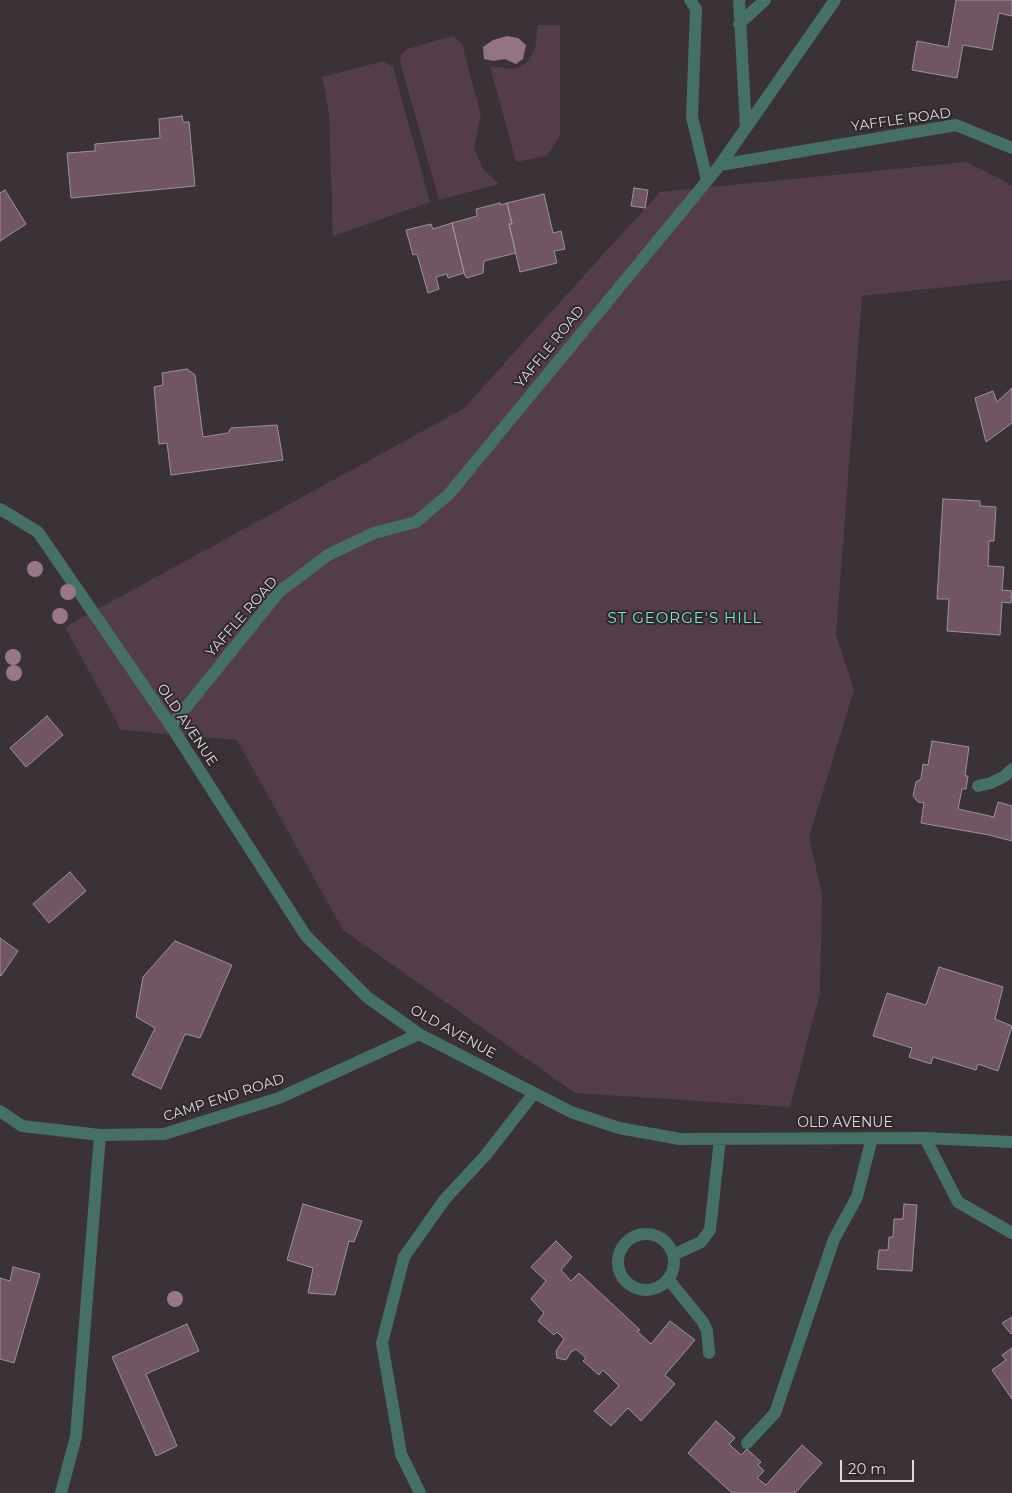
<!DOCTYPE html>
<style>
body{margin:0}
#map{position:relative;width:1012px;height:1493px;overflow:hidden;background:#3a3236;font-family:Montserrat,sans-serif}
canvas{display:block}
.scale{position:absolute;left:840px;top:1460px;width:74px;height:22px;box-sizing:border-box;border:2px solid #ded9dc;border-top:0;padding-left:6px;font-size:15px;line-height:18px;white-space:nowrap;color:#ded9dc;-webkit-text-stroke:4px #30282c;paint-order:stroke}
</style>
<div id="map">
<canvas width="1012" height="1493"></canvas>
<div class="scale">20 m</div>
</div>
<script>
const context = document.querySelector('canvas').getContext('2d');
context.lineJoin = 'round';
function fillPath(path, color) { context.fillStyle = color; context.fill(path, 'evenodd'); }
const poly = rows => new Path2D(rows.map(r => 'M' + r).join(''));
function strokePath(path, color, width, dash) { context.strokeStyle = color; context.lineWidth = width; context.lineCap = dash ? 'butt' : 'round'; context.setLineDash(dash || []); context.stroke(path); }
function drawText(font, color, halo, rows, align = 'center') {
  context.font = font + ' Montserrat,sans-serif'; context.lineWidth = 4; context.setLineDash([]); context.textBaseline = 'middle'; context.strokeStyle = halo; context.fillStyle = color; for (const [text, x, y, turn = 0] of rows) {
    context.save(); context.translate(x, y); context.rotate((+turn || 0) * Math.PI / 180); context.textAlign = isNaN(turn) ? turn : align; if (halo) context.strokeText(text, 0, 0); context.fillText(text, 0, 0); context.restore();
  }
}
fillPath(poly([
 [538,25,560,25,560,135,553,147,546,156,516,162,490,66,513,69,520,67,528,61,535,49],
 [453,36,462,44,481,115,474,148,483,169,499,184,439,200,401,65,400,55,407,49],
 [384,61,393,67,430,202,333,236,329,113,322,77],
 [966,162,1012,185,1012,280,862,296,836,635,854,690,809,837,822,894,820,993,790,1107,575,1093,343,930,237,740,121,730,65,627,463,409,660,192]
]), '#543d4a');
fillPath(poly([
 [507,36,518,38,526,45,523,59,516,64,505,59,493,61,484,59,483,47,493,40]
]), '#937485');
const building = poly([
 [956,0,1012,0,1012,16,999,13,992,50,963,45,957,78,912,70,917,41,948,47,956,0],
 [182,116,183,122,189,122,195,186,71,198,67,153,95,151,95,144,160,138,159,119,182,116],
 [634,188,648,190,645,208,631,206,634,188],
 [5,190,26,224,0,241,0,193,5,190],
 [544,194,553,233,561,231,565,249,554,251,557,263,520,272,509,224,512,224,507,203,544,194],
 [500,203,500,205,507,203,512,224,509,224,516,253,484,261,483,273,467,278,465,276,452,223,477,216,476,209,500,203],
 [452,223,464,273,448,278,447,274,436,277,439,289,428,293,417,254,413,255,406,230,431,224,433,229,452,223],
 [187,369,195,375,203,437,228,433,231,428,277,425,283,460,171,475,167,443,159,444,154,387,163,385,162,373,187,369],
 [1012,388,1012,423,986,442,975,398,993,391,997,402,1012,388],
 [943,499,980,501,980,506,996,507,994,541,989,541,988,566,1004,567,1002,590,1012,591,1011,603,1002,602,1000,635,947,631,949,599,937,599,943,499],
 [47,716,63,735,26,767,10,748,47,716],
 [932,741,969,747,965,776,968,776,966,789,962,789,958,809,994,817,998,802,1012,806,1012,841,989,835,921,823,924,803,918,802,913,796,916,782,921,779,923,764,928,765,932,741],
 [70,872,86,891,49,923,33,904,70,872],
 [0,938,18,951,1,976,0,975,0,938],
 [175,941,232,965,200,1038,185,1034,161,1089,132,1075,155,1028,136,1017,143,977,175,941],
 [939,967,1003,987,995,1019,1012,1026,998,1071,978,1064,976,1070,933,1057,931,1064,909,1057,912,1048,873,1036,887,993,926,1005,939,967],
 [303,1204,362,1221,354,1242,349,1241,335,1295,308,1293,313,1268,287,1260,303,1204],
 [904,1204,917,1205,912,1271,877,1269,879,1250,888,1250,889,1237,893,1237,894,1219,903,1219,904,1204],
 [556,1241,572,1257,561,1270,571,1281,579,1273,640,1330,637,1331,651,1344,670,1321,695,1340,665,1375,675,1384,641,1421,628,1408,611,1426,594,1411,619,1386,603,1370,599,1375,583,1361,586,1358,576,1349,571,1352,566,1360,557,1358,556,1351,564,1339,557,1332,554,1335,538,1321,544,1313,531,1299,546,1281,531,1267,556,1241],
 [13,1267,40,1274,14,1363,0,1359,0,1278,10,1281,13,1267],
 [1012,1317,1012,1333,1011,1334,1002,1323,1012,1317],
 [187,1324,199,1351,146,1374,177,1446,156,1456,112,1357,187,1324],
 [1012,1348,1012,1399,992,1370,1006,1360,1002,1355,1012,1348],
 [716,1421,735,1438,729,1444,741,1455,747,1449,761,1462,758,1465,764,1471,757,1478,766,1485,802,1445,822,1463,795,1493,732,1493,688,1453,716,1421]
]);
fillPath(building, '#725565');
strokePath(building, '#9c9297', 1);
strokePath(poly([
 [690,0,696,9,692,117,707,180],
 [739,0,746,128],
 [739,24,765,0],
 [720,165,835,0],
 [0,509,38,532,171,726,306,936,367,997,419,1034,571,1112,619,1128,680,1139,925,1138,1012,1142],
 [171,726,279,592,328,555,374,533,416,522,449,494,720,165,956,125,1012,148],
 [978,786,991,783,1005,776,1012,769],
 [0,1111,22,1126,100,1135,164,1134,279,1098,419,1034],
 [925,1138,958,1202,1012,1233],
 '618 1262a28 28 0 1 1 56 0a28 28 0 1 1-56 0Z',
 [673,1255,701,1242,710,1230,720,1139],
 [668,1279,703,1322,707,1331,709,1353],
 [747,1443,775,1413,834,1239,857,1197,872,1138],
 [61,1493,76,1436,100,1135],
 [420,1493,401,1454,382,1343,404,1257,445,1199,485,1156,534,1093]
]), '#466f66', 12);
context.fillStyle = '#99778a';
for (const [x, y] of [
 [35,569],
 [68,592],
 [60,616],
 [13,657],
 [14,673],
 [175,1299]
]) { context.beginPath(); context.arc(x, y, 8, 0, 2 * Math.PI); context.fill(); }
drawText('14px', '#ded9dc', '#30282c', [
 ["YAFFLE ROAD",901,120,-8],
 ["YAFFLE ROAD",550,347,-51],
 ["YAFFLE ROAD",242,617,-49],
 ["OLD AVENUE",187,725,56],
 ["OLD AVENUE",453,1032,29],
 ["CAMP END ROAD",224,1098,-18],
 ["OLD AVENUE",845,1123]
]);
context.letterSpacing = '1px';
drawText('15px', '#7ee4d0', '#30282c', [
 ["ST GEORGE'S HILL",685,619]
]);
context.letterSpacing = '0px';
</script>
